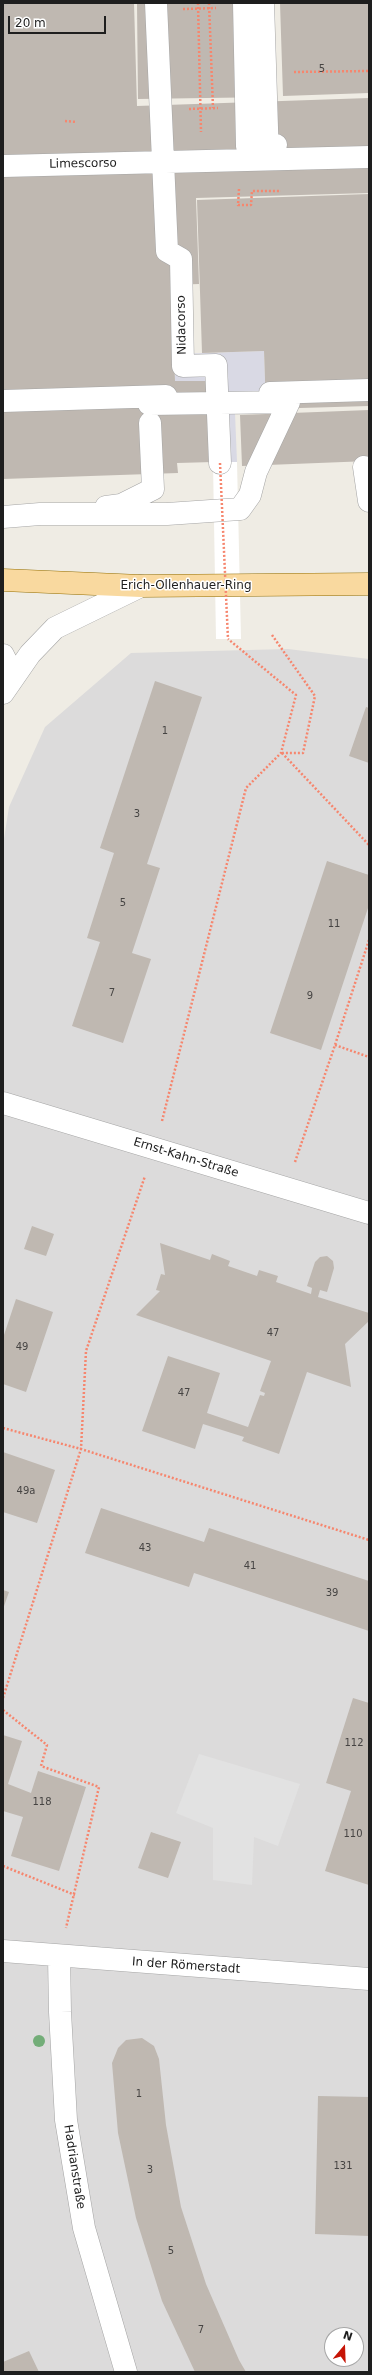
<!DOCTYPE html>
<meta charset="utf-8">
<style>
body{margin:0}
#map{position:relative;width:372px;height:2375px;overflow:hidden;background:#efece4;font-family:"DejaVu Sans",sans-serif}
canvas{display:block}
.frame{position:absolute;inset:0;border:4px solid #1e1e1e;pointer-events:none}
.north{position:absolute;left:324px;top:2327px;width:40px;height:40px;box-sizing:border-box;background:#fff;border:1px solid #a5a5a5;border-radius:50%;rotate:19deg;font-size:11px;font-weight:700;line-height:16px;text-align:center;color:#1e1e1e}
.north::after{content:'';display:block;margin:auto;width:14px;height:18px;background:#c61406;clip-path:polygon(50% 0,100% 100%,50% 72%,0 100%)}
.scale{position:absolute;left:8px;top:16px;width:98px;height:18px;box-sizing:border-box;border:2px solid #1e1e1e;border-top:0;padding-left:5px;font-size:12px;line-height:14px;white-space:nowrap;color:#1e1e1e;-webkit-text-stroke:3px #fff;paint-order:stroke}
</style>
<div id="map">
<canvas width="372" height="2375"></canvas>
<div class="frame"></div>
<div class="north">N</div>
<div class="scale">20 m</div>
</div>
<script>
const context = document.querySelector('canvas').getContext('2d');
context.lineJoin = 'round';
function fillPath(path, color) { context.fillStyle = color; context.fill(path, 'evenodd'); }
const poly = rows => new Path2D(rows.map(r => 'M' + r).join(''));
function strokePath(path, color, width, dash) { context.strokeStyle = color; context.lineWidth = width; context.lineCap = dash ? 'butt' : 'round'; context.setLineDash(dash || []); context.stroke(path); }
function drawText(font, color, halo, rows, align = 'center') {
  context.font = font + ' "DejaVu Sans",sans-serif'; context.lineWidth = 3; context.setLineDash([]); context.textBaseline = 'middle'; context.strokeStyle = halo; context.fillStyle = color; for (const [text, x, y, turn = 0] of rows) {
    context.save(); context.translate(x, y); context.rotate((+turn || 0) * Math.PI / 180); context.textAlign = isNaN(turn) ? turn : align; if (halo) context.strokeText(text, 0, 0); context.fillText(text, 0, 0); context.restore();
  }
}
fillPath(poly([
 [288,649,369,659,369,2372,3,2372,3,845,9,807,45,727,131,653],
 [332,2335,356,2335,356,2359,332,2359]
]), '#dcdbdb');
fillPath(poly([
 [199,1754,300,1784,278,1846,254,1837,252,1885,213,1880,213,1828,176,1813]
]), '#e2e2e2');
fillPath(poly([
 [264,351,266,409,235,413,237,462,220,463,210,381,175,381,174,354]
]), '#d9d9e4');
fillPath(poly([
 [213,462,237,462,241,639,216,639]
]), '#fff');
fillPath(poly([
 [3,3,134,3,137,106,369,98,369,193,196,198,199,284,172,285,175,381,210,381,213,462,177,463,178,473,3,479],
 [137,3,271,3,274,97,138,99],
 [280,3,369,3,369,93,283,96],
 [369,194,369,406,266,409,264,351,202,353,197,200],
 [369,410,369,461,242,466,240,415],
 [155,681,202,697,147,864,160,868,132,953,151,959,123,1043,72,1026,100,942,87,938,114,853,100,848],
 [366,707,369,708,369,763,349,756],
 [327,861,369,875,369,905,321,1050,270,1033],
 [32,1226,54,1234,46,1256,24,1249],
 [160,1243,210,1260,212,1254,230,1261,228,1266,257,1276,259,1270,278,1276,276,1282,311,1294,312,1288,307,1286,315,1262,320,1257,327,1256,333,1261,334,1268,327,1292,320,1290,318,1297,369,1313,369,1321,345,1344,351,1387,307,1372,279,1454,242,1441,244,1437,203,1424,195,1449,142,1431,168,1356,220,1373,207,1413,248,1427,260,1395,264,1396,265,1393,260,1391,271,1361,136,1315,160,1291,156,1290,161,1274,165,1275],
 [16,1299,53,1312,26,1392,3,1384,3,1338],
 [3,1452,55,1470,37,1523,3,1512],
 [101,1508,204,1542,209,1528,369,1581,369,1631,194,1573,189,1587,85,1553],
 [3,1590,9,1592,3,1609],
 [353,1698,369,1703,369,1885,325,1871,351,1791,326,1783],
 [3,1735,22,1741,8,1784,31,1793,38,1771,86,1787,59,1871,11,1856,23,1817,3,1811],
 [151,1832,181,1842,168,1878,138,1868],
 [142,2038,154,2046,159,2059,166,2125,181,2207,206,2284,239,2360,246,2372,195,2372,162,2301,136,2218,118,2133,112,2063,118,2048,126,2040],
 [318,2096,369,2097,369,2236,315,2234],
 [29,2351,39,2372,3,2372,3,2362]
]), '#bfb8b1');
const minor = poly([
 [156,3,167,251,181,259,183,366,216,365,220,463],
 [244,3,247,146,276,145],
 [263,3,268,159],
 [3,166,369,157],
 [270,393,369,390],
 [3,401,166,396],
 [364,467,369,501],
 [106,507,121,505,153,489,150,423],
 [3,517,40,514,167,514,240,509,250,495,256,472,289,402,149,404],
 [3,655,6,661,6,688],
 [3,693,30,654,55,628,141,586],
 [3,1103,369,1213],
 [3,1951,369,1979],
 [59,1957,60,2012,66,2120,84,2228,126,2372]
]);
const major = poly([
 [3,580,141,586,369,584]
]);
strokePath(minor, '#a5a5a5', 23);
strokePath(major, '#946f04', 23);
strokePath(poly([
 [198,3,201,132],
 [209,3,213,108],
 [183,9,216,8],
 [294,72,369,71],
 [189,109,218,108],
 [65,121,77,122],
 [239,189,238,205,251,205,252,191,281,191],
 [272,635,315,696,303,753,281,753],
 [282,753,369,845],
 [335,1045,369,1057],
 [162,1121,246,788,281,753,296,695,228,639],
 [295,1162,335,1045,369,940],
 [3,1428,81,1449,369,1540],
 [3,1698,81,1449,86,1351,145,1176],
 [3,1710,47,1745,41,1766,99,1787,66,1928],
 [3,1866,75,1895]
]), '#f6866e', 2.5, [2, 2]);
strokePath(minor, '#fff', 22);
strokePath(major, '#f9d99f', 22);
strokePath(poly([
 [220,463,228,639]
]), '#f6866e', 2.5, [2, 2]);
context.fillStyle = '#73ad78';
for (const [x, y] of [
 [39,2041]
]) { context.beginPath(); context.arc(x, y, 6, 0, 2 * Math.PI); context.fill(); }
drawText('10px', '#464443', null, [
 ["5",322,69],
 ["1",165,731],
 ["3",137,814],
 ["5",123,903],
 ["11",334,924],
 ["7",112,993],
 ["9",310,996],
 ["47",273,1333],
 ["49",22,1347],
 ["47",184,1393],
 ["49a",26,1491],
 ["43",145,1548],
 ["41",250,1566],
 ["39",332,1593],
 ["112",354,1743],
 ["118",42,1802],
 ["110",353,1834],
 ["1",139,2094],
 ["131",343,2166],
 ["3",150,2170],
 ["5",171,2251],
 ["7",201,2330]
]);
drawText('12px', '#1e1e1e', '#fff', [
 ["Limescorso",83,164,-1],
 ["Nidacorso",182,325,-91],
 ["Erich-Ollenhauer-Ring",186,586],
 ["Ernst-Kahn-Straße",186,1158,17],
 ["In der Römerstadt",186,1966,4],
 ["Hadrianstraße",74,2167,81]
]);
</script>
